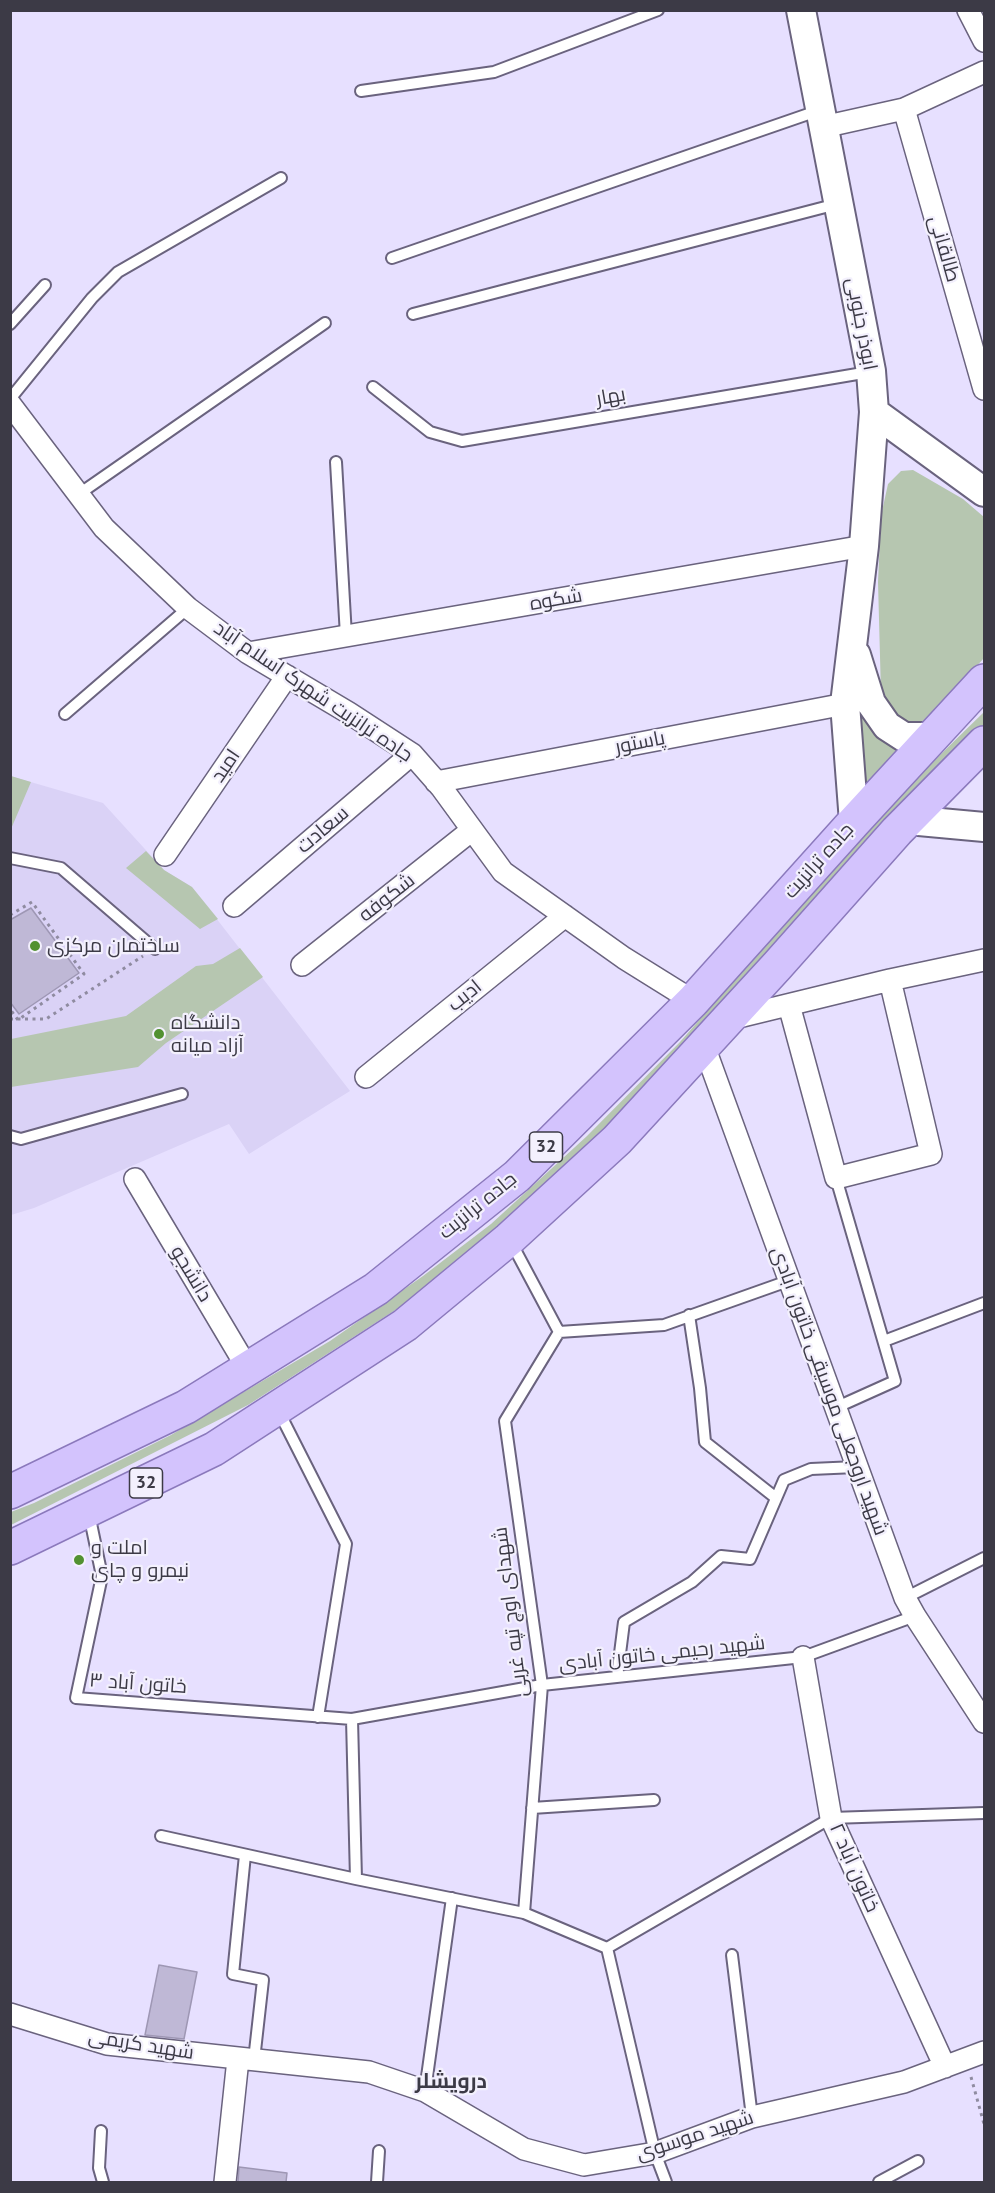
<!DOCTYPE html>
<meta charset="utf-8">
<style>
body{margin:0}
#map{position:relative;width:995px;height:2193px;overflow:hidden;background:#e7e0ff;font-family:"PT Sans",sans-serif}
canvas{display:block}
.frame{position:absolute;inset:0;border:12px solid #3c3a46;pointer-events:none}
</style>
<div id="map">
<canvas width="995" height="2193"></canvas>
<div class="frame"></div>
</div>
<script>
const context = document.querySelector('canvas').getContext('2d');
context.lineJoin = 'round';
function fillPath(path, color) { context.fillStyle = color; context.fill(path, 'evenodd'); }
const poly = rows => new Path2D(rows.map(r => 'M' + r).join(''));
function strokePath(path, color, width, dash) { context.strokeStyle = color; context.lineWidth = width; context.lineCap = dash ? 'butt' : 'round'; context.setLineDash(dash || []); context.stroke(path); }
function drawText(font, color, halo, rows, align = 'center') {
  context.font = font + ' "PT Sans",Cairo,sans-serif'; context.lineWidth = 4.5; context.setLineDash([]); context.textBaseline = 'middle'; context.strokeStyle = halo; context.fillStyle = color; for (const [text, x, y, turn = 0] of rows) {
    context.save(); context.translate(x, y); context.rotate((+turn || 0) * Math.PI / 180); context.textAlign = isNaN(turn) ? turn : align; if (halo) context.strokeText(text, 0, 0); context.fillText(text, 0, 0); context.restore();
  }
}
fillPath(poly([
 [10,776,103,803,164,870,192,887,350,1091,249,1154,229,1124,34,1208,11,1215]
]), '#dad2f6');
fillPath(poly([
 [913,470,963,499,984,517,984,658,918,730,902,726,881,694,878,582,881,516,888,484,901,471],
 [855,677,910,749,859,803],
 [984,712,984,727,851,862,663,1073,538,1195,414,1298,248,1405,11,1525,11,1512,34,1503,171,1435,330,1341,423,1276,491,1224,587,1136,680,1042,837,862,898,796],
 [11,776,31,782,11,829,10,776],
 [146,851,164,870,192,887,218,919,200,929,126,868],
 [240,948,263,977,166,1043,138,1067,11,1087,11,1039,126,1016,196,966,213,964]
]), '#b6c6b0');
const building = poly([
 [31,908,79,973,19,1014,10,1002,10,920,31,908],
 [159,1965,197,1972,184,2039,145,2035,159,1965],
 [239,2167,287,2173,286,2182,238,2182,239,2167]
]);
fillPath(building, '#bfb8d6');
strokePath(building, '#9e97b4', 1.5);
const lane = poly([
 [361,91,494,72,658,10],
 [392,258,820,110],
 [413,314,837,204],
 [10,324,45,285],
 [373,387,430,432,462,441,869,372],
 [10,399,92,298,118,272,281,178],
 [336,462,346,636],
 [79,494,325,323],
 [65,714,188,608],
 [10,858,61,868,155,949],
 [10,1136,21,1139,182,1094],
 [511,1242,559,1332],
 [689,1315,700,1388,705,1442,776,1498],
 [884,1341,984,1303],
 [835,1408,895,1381,836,1178],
 [279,1412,346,1544,318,1717],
 [89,1514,102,1576,76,1698,352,1719],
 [905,1598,984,1558],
 [617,1677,624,1622,692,1582,721,1556,750,1559,784,1480,811,1469,856,1467],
 [532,1808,654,1800],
 [161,1836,356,1879,524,1913],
 [245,1855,233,1974,263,1980,254,2060],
 [356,1879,352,1719,542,1685,803,1657,915,1616],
 [607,1948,831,1818,984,1813],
 [732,1955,752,2117],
 [425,2091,452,1898],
 [101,2131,99,2168,103,2182],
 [377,2182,379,2151],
 [666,2182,655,2153,607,1948,524,1913,542,1685,505,1421,559,1332,664,1325,788,1281],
 [879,2182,918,2161]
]);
const street = poly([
 [968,10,984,41],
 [904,109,984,389],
 [823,127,904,109,984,72],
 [10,404,104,528,188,608,248,653,349,713,412,754,441,787,503,872,624,958,693,1001],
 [248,653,864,546],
 [436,782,845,704],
 [165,855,287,676],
 [234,906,412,754],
 [302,965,472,830],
 [789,1005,836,1178,931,1154,890,980],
 [730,1019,890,980,984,960],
 [704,1046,905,1598,915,1616,984,1722],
 [366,1077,565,916],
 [135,1179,248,1369],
 [803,1657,831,1818,945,2067],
 [10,2014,107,2044,369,2072,425,2091,524,2149,584,2165,655,2153,752,2117,904,2082,984,2052],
 [225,2182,238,2059]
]);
const secondary = poly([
 [801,10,871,371,874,412,864,546,845,704,854,822],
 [874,412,984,492],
 [856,655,871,703,887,726,904,737,932,737],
 [908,820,984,827]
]);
const primary = poly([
 [10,1492,186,1407,376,1289,517,1176,693,1001,854,822,984,681],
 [10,1548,214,1449,405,1325,509,1239,617,1140,777,966,897,831,984,743]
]);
strokePath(lane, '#6a637e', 14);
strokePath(street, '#6a637e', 24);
strokePath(secondary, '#6a637e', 32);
strokePath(primary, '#8b79bc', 36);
strokePath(poly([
 [10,915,32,902,84,974,18,1020,10,1009],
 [10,1019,46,1019,143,956],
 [971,2077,984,2124]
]), '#8f8ba0', 3, [3, 4.5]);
strokePath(lane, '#fff', 10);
strokePath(street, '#fff', 21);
strokePath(secondary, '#fff', 28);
strokePath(primary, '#d3c3fd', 33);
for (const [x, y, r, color] of [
 [35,946,6,"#529131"],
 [159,1034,6,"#529131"],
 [79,1560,6,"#529131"]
]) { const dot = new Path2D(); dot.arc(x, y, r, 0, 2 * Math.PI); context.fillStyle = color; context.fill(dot); strokePath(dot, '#f3f0fd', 2); }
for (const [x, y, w] of [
 [546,1147,33],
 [146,1483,33]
]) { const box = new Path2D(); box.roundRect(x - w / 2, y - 15, w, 30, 4.5); context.fillStyle = '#f3f0fd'; context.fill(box); strokePath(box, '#3c3a46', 1.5); }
drawText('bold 18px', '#3c3a46', null, [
 ["32",546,1147],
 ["32",146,1483]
]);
drawText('20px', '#3c3a46', '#f3f0fd', [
 ["طالقانی",944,249,74],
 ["ابوذر جنوبی",861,324,79],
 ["بهار",611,397,-10],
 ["شکوه",556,600,-10],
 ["جاده ترانزیت شهرک اسلام آباد",313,692,34],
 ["پاستور",640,743,-11],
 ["امید",226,766,-56],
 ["سعادت",323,830,-40],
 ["جاده ترانزیت",819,861,-48],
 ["شکوفه",387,898,-38],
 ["ادیب",465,996,-39],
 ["جاده ترانزیت",478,1206,-39],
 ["دانشجو",191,1274,59],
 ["شهید اروجعلی موسیقی خاتون آبادی",829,1391,70],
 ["شهدای اوچ تپه غربی",511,1612,-97],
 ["شهید رحیمی خاتون آبادی",662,1654,-6],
 ["خاتون آباد ۳",138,1684,4],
 ["خاتون آباد ۲",854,1868,66],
 ["شهید کریمی",141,2045,9],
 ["شهید موسوی",695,2136,-18]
]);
drawText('20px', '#3c3a46', '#f3f0fd', [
 ["ساختمان مرکزی",47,946],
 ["دانشگاه",171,1023],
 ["آزاد میانه",171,1046],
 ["املت و",91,1548],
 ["نیمرو و چای",91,1571]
], 'left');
drawText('bold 21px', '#3c3a46', '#f3f0fd', [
 ["درویشلر",451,2082]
]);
</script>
